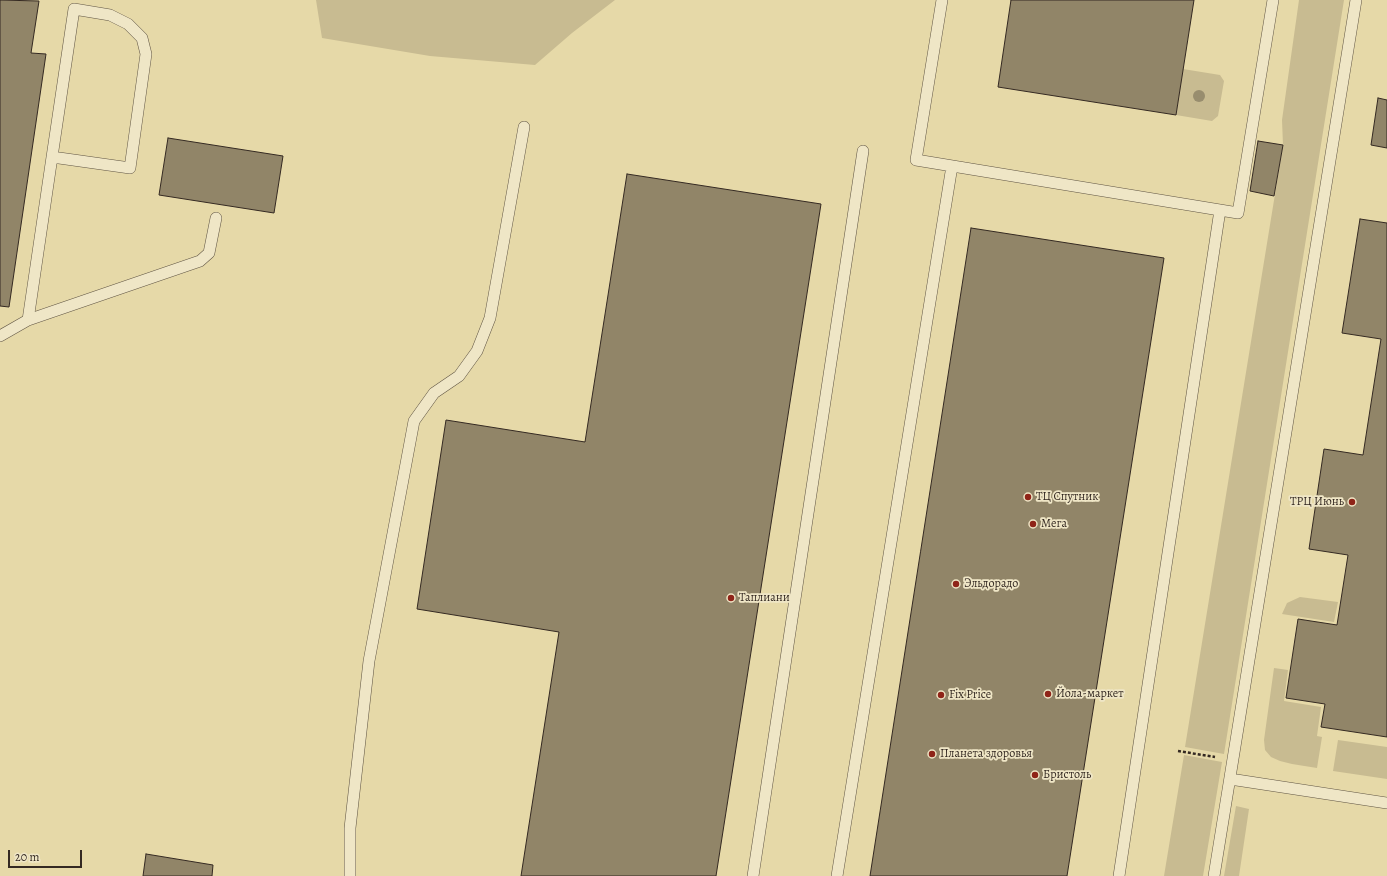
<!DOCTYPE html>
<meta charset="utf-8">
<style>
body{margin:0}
#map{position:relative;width:1387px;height:876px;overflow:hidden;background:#e6d9a8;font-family:Alegreya,serif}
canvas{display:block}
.scale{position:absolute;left:8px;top:850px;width:74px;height:18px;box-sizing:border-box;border:2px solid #342922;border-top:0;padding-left:5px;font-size:12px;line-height:14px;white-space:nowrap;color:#342922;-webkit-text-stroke:3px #efe6c6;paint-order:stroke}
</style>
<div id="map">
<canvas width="1387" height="876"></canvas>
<div class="scale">20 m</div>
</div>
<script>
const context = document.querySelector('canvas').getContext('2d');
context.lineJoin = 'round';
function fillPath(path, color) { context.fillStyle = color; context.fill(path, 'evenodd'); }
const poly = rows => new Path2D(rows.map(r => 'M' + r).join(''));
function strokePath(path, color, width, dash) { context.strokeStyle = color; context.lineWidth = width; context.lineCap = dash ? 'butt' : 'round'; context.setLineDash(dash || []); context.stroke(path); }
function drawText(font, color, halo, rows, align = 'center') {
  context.font = font + ' Alegreya,serif'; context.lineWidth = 3.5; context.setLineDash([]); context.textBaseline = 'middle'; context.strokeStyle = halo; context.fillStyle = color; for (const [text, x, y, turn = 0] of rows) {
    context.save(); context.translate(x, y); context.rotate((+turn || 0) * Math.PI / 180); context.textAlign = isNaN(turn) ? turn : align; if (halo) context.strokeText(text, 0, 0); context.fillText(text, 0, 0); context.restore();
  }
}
fillPath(poly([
 [316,0,615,0,572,33,535,65,430,56,322,38],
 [1299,0,1344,0,1224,754,1185,747,1283,145,1282,120],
 [1183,69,1220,75,1224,81,1218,116,1212,121,1176,115],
 [1300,597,1338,602,1334,622,1282,614,1287,603],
 [1274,668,1288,670,1284,701,1321,707,1317,736,1322,737,1317,768,1292,764,1280,761,1271,757,1265,750,1264,740],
 [1338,740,1387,747,1387,779,1333,771],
 [1184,755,1222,762,1203,876,1164,876],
 [1236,806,1249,809,1239,876,1224,876]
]), '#c8bb91');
const building = poly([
 [0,0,39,1,31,53,46,54,9,307,0,306,0,0],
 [1011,0,1194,0,1176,115,998,87,1011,0],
 [1378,98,1387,100,1387,148,1371,145,1378,98],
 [168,138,283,156,274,213,159,195,168,138],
 [1258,141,1283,145,1274,196,1250,191,1258,141],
 [627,174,821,204,716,876,521,876,559,632,417,609,446,420,585,442,627,174],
 [1360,219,1387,223,1387,737,1321,727,1325,704,1286,698,1298,619,1337,625,1348,555,1309,549,1324,449,1363,455,1381,339,1342,333,1360,219],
 [971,228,1164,258,1067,876,870,876,971,228],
 [146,854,213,865,212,876,143,876,146,854]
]);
fillPath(building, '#918568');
strokePath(building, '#342922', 1);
const service = poly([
 [942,0,916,160,1238,213,1273,0],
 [28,320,52,157,74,9,110,15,128,24,142,38,146,54,130,168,52,157],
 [0,336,28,320,200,261,209,253,216,218],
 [1230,779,1387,803],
 [350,876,350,828,369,661,414,421,434,393,459,376,477,351,490,318,524,127],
 [753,876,863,151],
 [837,876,952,166],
 [1119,876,1220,210],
 [1214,876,1356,0]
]);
strokePath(service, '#605544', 12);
strokePath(poly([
 [1178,751,1215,757]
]), '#342922', 2.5, [3, 2]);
strokePath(service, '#efe6c6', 11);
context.fillStyle = '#988d6e';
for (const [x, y] of [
 [1199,96]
]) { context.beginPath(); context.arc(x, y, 6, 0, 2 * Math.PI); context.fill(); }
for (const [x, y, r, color] of [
 [1028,497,4,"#8f2418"],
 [1352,502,4,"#8f2418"],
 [1033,524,4,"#8f2418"],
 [956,584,4,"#8f2418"],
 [731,598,4,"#8f2418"],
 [1048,694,4,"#8f2418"],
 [941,695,4,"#8f2418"],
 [932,754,4,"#8f2418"],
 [1035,775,4,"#8f2418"]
]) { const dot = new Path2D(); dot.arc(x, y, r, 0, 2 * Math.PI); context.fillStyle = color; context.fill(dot); strokePath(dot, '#efe6c6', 1.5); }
drawText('12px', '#342922', '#efe6c6', [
 ["ТЦ Спутник",1036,497],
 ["ТРЦ Июнь",1344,502,"right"],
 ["Мега",1041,524],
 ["Эльдорадо",964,584],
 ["Таплиани",739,598],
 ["Йола-маркет",1056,694],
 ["Fix Price",949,695],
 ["Планета здоровья",940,754],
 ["Бристоль",1043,775]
], 'left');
</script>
